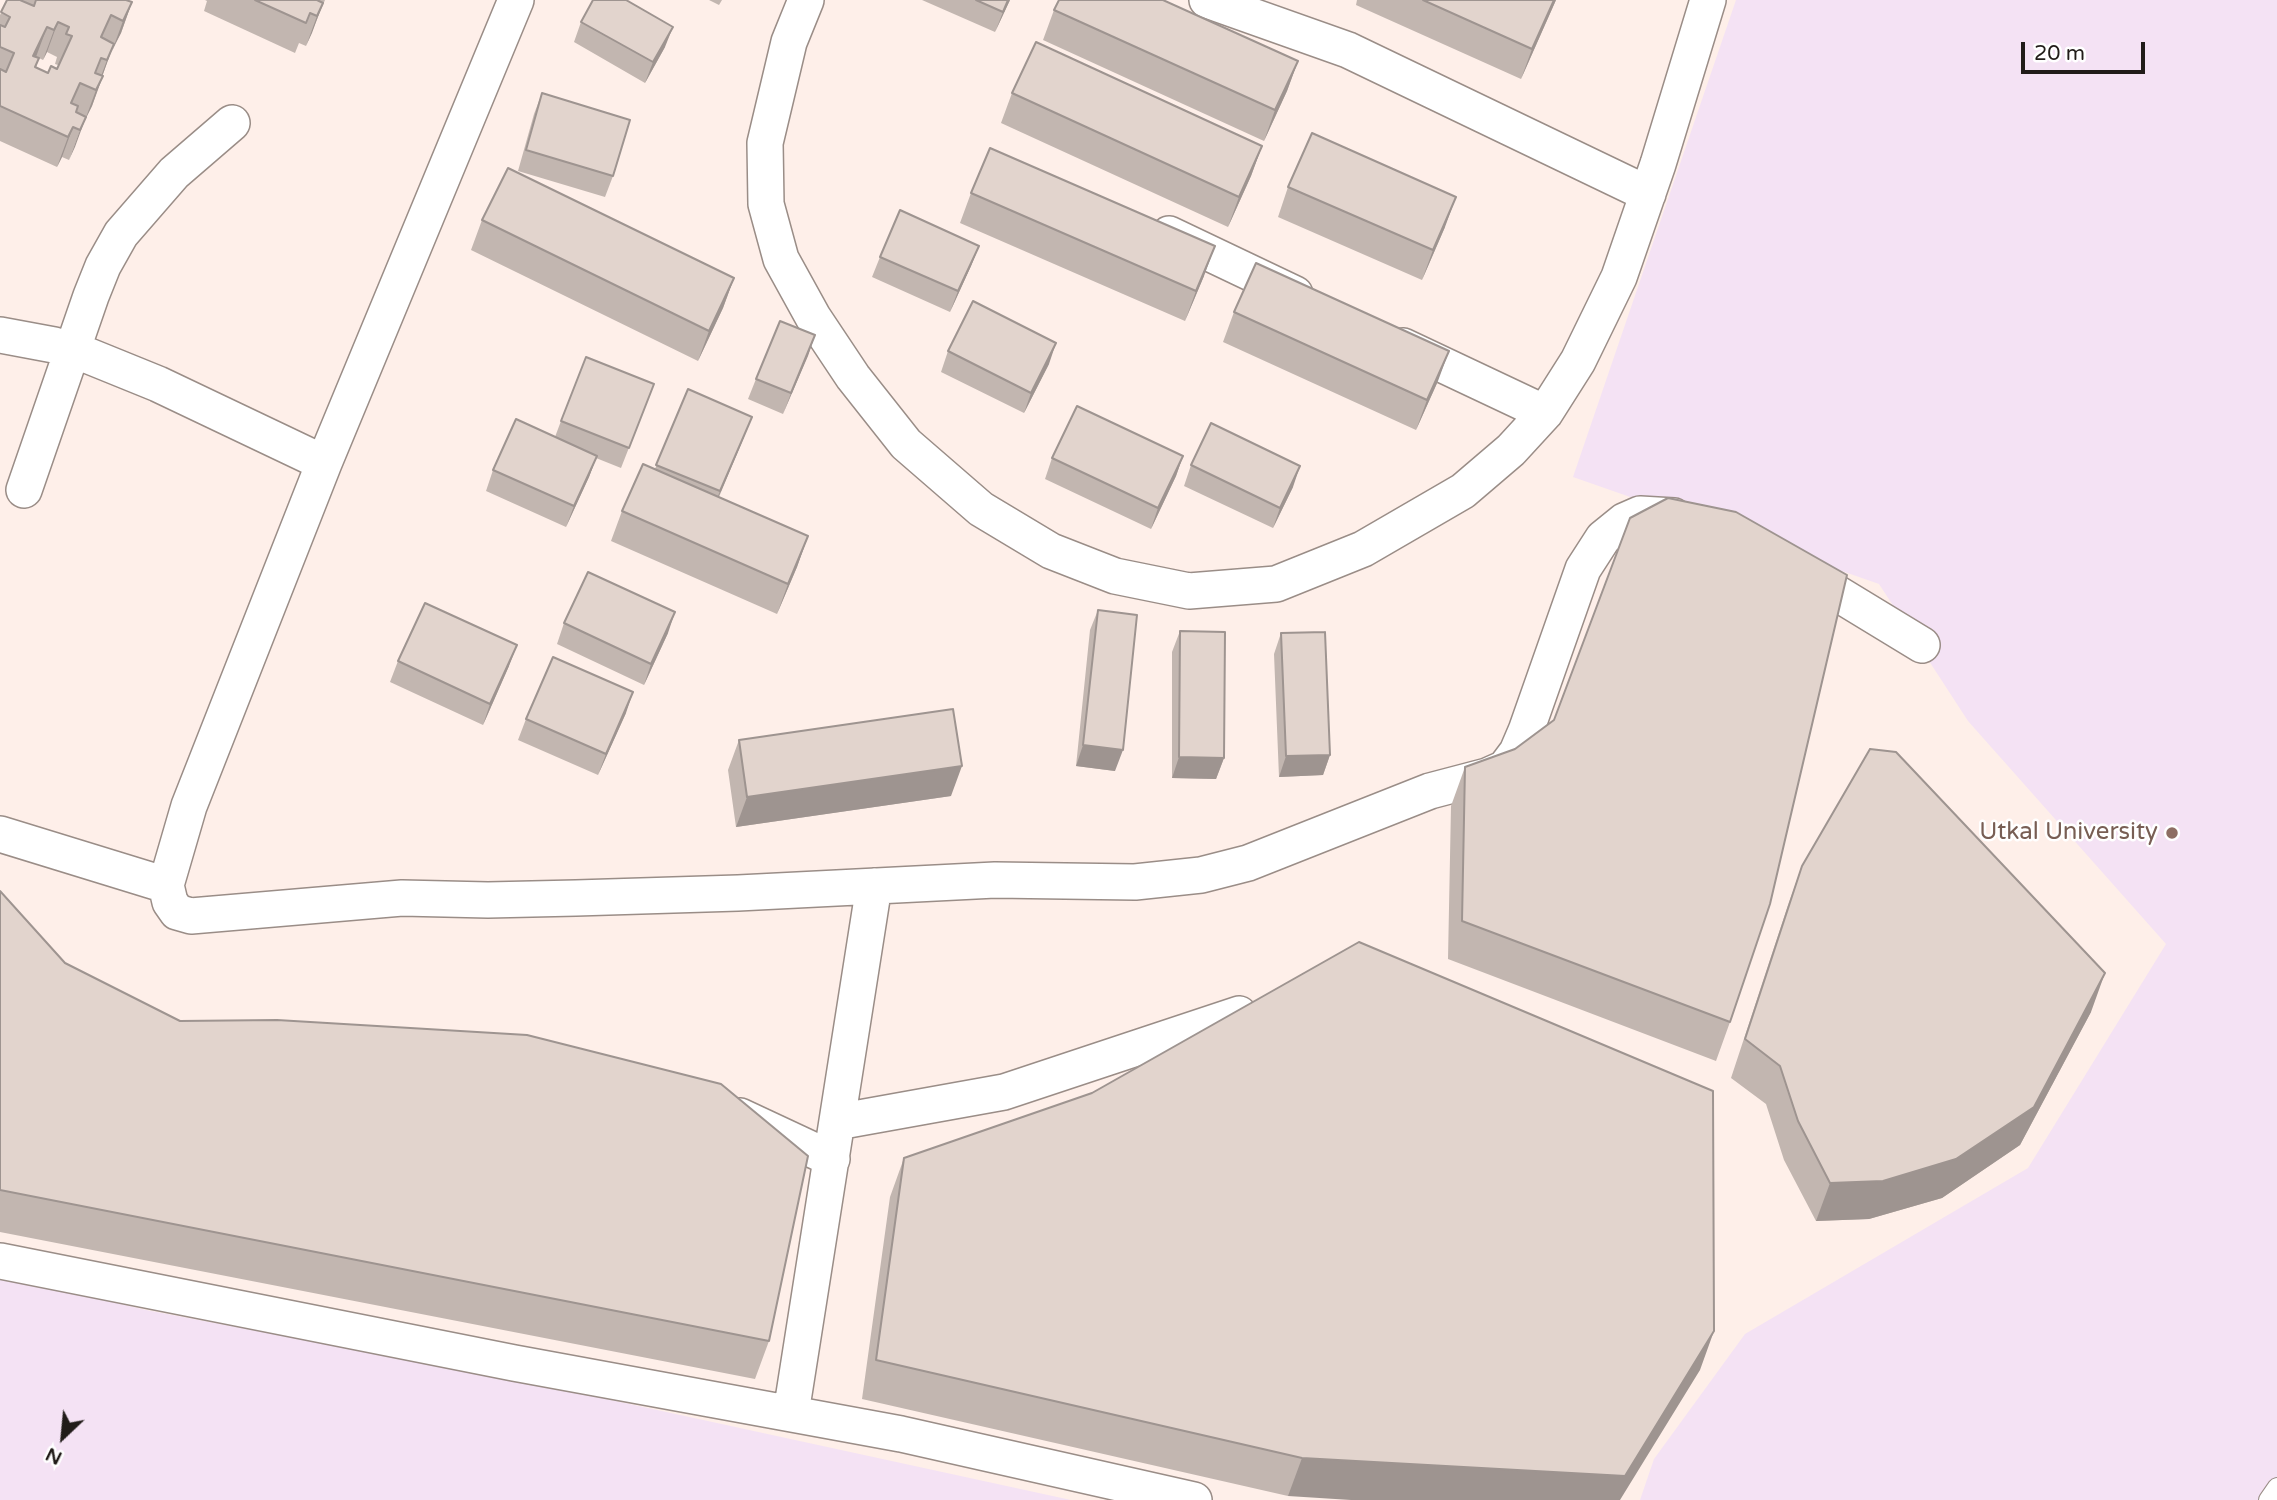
<!DOCTYPE html>
<style>
body{margin:0}
#map{position:relative;width:2277px;height:1500px;overflow:hidden;background:#feefe9;font-family:"Varela Round",sans-serif}
canvas{display:block}
.north{position:absolute;left:28px;top:1402px;width:70px;height:70px;-webkit-text-stroke:5px #fff;paint-order:stroke;rotate:206deg;font-size:19px;font-weight:700;line-height:28px;text-align:center;color:#211c19}
.north::after{content:'';display:block;margin:auto;width:24px;height:32px;background:#211c19;clip-path:polygon(50% 0,100% 100%,50% 72%,0 100%)}
.scale{position:absolute;left:2021px;top:42px;width:124px;height:32px;box-sizing:border-box;border:4px solid #211c19;border-top:0;padding-left:9px;font-size:21px;line-height:24px;white-space:nowrap;color:#211c19;-webkit-text-stroke:5px #fff;paint-order:stroke}
</style>
<div id="map">
<canvas width="2277" height="1500"></canvas>
<div class="north">N</div>
<div class="scale">20 m</div>
</div>
<script>
const context = document.querySelector('canvas').getContext('2d');
context.lineJoin = 'round';
function fillPath(path, color) { context.fillStyle = color; context.fill(path, 'evenodd'); }
const poly = rows => new Path2D(rows.map(r => 'M' + r).join(''));
function strokePath(path, color, width, dash) { context.strokeStyle = color; context.lineWidth = width; context.lineCap = dash ? 'butt' : 'round'; context.setLineDash(dash || []); context.stroke(path); }
function drawText(font, color, halo, rows, align = 'center') {
  context.font = font + ' "Varela Round",sans-serif'; context.lineWidth = 5; context.setLineDash([]); context.textBaseline = 'middle'; context.strokeStyle = halo; context.fillStyle = color; for (const [text, x, y, turn = 0] of rows) {
    context.save(); context.translate(x, y); context.rotate((+turn || 0) * Math.PI / 180); context.textAlign = isNaN(turn) ? turn : align; if (halo) context.strokeText(text, 0, 0); context.fillText(text, 0, 0); context.restore();
  }
}
fillPath(poly([
 [1736,0,2277,0,2277,1500,1640,1500,1654,1459,1745,1334,2028,1168,2166,944,1968,721,1879,584,1573,477],
 [0,1275,146,1310,533,1383,1071,1500,0,1500]
]), '#f4e2f4');
const lane = poly([
 [2268,1500,2277,1487]
]);
const street = poly([
 [806,0,789,42,765,143,766,204,781,259,813,317,853,377,906,444,981,509,1051,551,1115,576,1189,591,1276,584,1363,549,1463,491,1511,450,1545,413,1578,361,1619,277,1658,164,1708,0],
 [1207,0,1348,50,1648,194],
 [1169,234,1295,294],
 [0,335,54,345,89,356,158,384,324,463],
 [1403,346,1545,413],
 [24,490,91,296,103,266,121,234,174,173,232,123],
 [1802,572,1922,645],
 [0,834,166,885,189,806,324,463,516,0],
 [166,885,170,902,177,912,191,916,402,898,488,900,576,898,738,893,995,880,1135,882,1201,875,1248,863,1430,791,1487,776,1505,768,1517,752,1526,731,1583,569,1603,538,1624,521,1640,514,1674,516],
 [740,1116,832,1159],
 [837,1122,1004,1092,1239,1014],
 [0,1261,514,1363,901,1434,1194,1500],
 [791,1413,874,886]
]);
strokePath(lane, '#9a8d87', 20);
strokePath(street, '#9a8d87', 38);
strokePath(lane, '#fff', 18);
strokePath(street, '#fff', 35);
fillPath(poly([
 [7,0,126,0,132,2,121,33,111,51,92,106,85,120,84,120,69,160,62,157,57,167,0,141,0,15],
 [47,52,57,57,55,64,58,65,57,69,48,73,36,67,39,58,43,60],
 [205,0,325,0,306,46,299,43,295,53,204,11,207,1],
 [709,0,722,0,719,5],
 [922,0,1010,0,995,32],
 [1357,0,1556,0,1521,79,1356,5],
 [1054,10,1298,61,1287,91,1264,141,1043,40],
 [581,22,665,47,645,83,574,42],
 [542,93,613,176,605,197,518,171,534,114],
 [1012,93,1262,146,1251,176,1228,227,1001,123],
 [1288,187,1445,227,1422,280,1278,217],
 [971,193,1204,276,1185,321,960,223],
 [482,220,734,278,723,308,698,361,471,250],
 [979,246,971,266,950,312,872,277,880,257],
 [1234,312,1438,381,1416,430,1223,342],
 [815,335,783,414,748,399,756,379],
 [948,351,1049,364,1024,413,941,372],
 [654,384,621,468,596,458,589,477,566,527,486,491,493,470,555,437,561,421],
 [688,389,744,437,719,497,808,536,797,567,777,614,611,541,622,511,655,469],
 [1183,456,1176,476,1151,529,1045,479,1052,458],
 [1191,465,1293,487,1273,528,1184,486],
 [1098,610,1115,771,1076,766,1090,630],
 [564,623,668,633,644,685,557,644],
 [1180,631,1224,758,1216,779,1172,778,1172,652],
 [1281,633,1330,755,1323,775,1279,777,1274,654],
 [398,661,509,666,483,725,390,682],
 [626,713,598,775,518,740,526,719],
 [739,740,951,796,736,827,728,770],
 [1515,749,1730,1022,1716,1061,1448,959,1451,806,1465,767],
 [1802,866,2091,1012,2020,1145,1942,1198,1869,1219,1816,1221,1784,1160,1766,1104,1731,1078,1788,905],
 [0,891,65,963,769,1341,755,1379,0,1232],
 [904,1158,1700,1370,1288,1496,862,1399,890,1197]
]), '#c2b6b0');
fillPath(poly([
 [1008,0,1010,0,995,32,1003,12],
 [1554,0,1556,0,1521,79,1532,49],
 [132,2,121,33,112,51,123,21],
 [323,3,312,33,306,46,317,16],
 [58,22,47,52,43,60,54,30],
 [47,27,36,57,33,56],
 [673,27,665,47,645,83,653,62],
 [114,44,103,74,96,90,107,60],
 [1298,61,1287,91,1264,141,1275,110],
 [103,76,92,106,85,120,96,90],
 [86,117,75,147,69,160,80,130],
 [73,127,62,157,57,167,68,137],
 [1262,146,1251,176,1228,227,1239,197],
 [1456,197,1445,227,1422,280,1433,250],
 [979,246,971,266,950,312,958,291],
 [1215,246,1204,276,1185,321,1196,291],
 [734,278,723,308,698,361,709,331],
 [815,335,808,356,783,414,791,393],
 [1056,343,1049,364,1024,413,1031,393],
 [1449,351,1438,381,1416,430,1427,400],
 [752,417,744,437,712,512,720,491],
 [597,456,589,477,566,527,574,506],
 [1183,456,1176,476,1151,529,1158,508],
 [1300,466,1293,487,1273,528,1280,508],
 [808,536,797,567,777,614,788,584],
 [675,612,668,633,644,685,651,664],
 [517,645,509,666,483,725,490,704],
 [633,692,626,713,598,775,606,754],
 [1083,745,1123,750,1115,771,1076,766],
 [1330,755,1323,775,1279,777,1286,756],
 [1179,757,1224,758,1216,779,1172,778],
 [962,766,951,796,736,827,747,797],
 [2105,973,2091,1012,2020,1145,1942,1198,1869,1219,1816,1221,1830,1183],
 [1714,1331,1700,1370,1620,1500,1351,1500,1288,1496,1302,1458]
]), '#9e9490');
const building = poly([
 [7,0,20,0,34,6,36,0,126,0,132,2,123,21,111,15,101,37,114,44,107,60,101,58,95,73,103,76,96,90,80,83,71,103,78,106,76,112,86,117,80,130,73,127,68,137,0,106,0,69,6,72,14,53,0,47,0,25,5,27,10,17,1,12,7,0],
 [58,22,69,27,66,34,72,36,57,69,51,66,48,73,35,67,39,58,33,56,47,27,54,30,58,22],
 [255,0,317,0,323,3,317,16,310,13,306,23,255,0],
 [593,0,626,0,673,27,653,62,581,22,593,0],
 [976,0,1008,0,1003,12,976,0],
 [1059,0,1163,0,1298,61,1275,110,1054,10,1059,0],
 [1423,0,1554,0,1532,49,1423,0],
 [1036,42,1262,146,1239,197,1012,93,1036,42],
 [542,93,630,120,613,176,526,150,542,93],
 [1312,133,1456,197,1433,250,1288,187,1312,133],
 [990,148,1215,246,1196,291,971,193,990,148],
 [508,168,734,278,709,331,482,220,508,168],
 [900,210,979,246,958,291,880,257,900,210],
 [1256,263,1449,351,1427,400,1234,312,1256,263],
 [973,301,1056,343,1031,393,948,351,973,301],
 [780,321,815,335,791,393,756,379,780,321],
 [586,357,654,384,629,448,561,421,586,357],
 [688,389,752,417,720,491,656,465,688,389],
 [1077,406,1183,456,1158,508,1052,458,1077,406],
 [516,419,597,456,574,506,493,470,516,419],
 [1211,423,1300,466,1280,508,1191,465,1211,423],
 [643,464,808,536,788,584,622,511,643,464],
 [1668,498,1736,512,1847,575,1770,904,1730,1022,1462,921,1465,767,1515,749,1554,720,1630,518,1668,498],
 [588,572,675,612,651,664,564,623,588,572],
 [425,603,517,645,490,704,398,661,425,603],
 [1098,610,1137,615,1123,750,1083,745,1098,610],
 [1180,631,1225,632,1224,758,1179,757,1180,631],
 [1325,632,1330,755,1286,756,1281,633,1325,632],
 [553,657,633,692,606,754,526,719,553,657],
 [953,709,962,766,747,797,739,740,953,709],
 [1870,749,1896,752,2105,973,2034,1107,1956,1159,1883,1181,1830,1183,1798,1121,1780,1066,1745,1039,1802,866,1870,749],
 [0,891,65,963,180,1021,277,1020,527,1035,721,1084,808,1156,769,1341,0,1190,0,891],
 [1359,942,1713,1091,1714,1331,1625,1476,1302,1458,876,1360,904,1158,1092,1093,1359,942]
]);
fillPath(building, '#e2d4cd');
strokePath(building, '#9e9490', 2);
for (const [x, y, r, color] of [
 [2172,833,7,"#8d6e63"]
]) { const dot = new Path2D(); dot.arc(x, y, r, 0, 2 * Math.PI); context.fillStyle = color; context.fill(dot); strokePath(dot, '#fff', 2.5); }
drawText('24px', '#785e54', '#fff', [
 ["Utkal University",2158,833]
], 'right');
</script>
